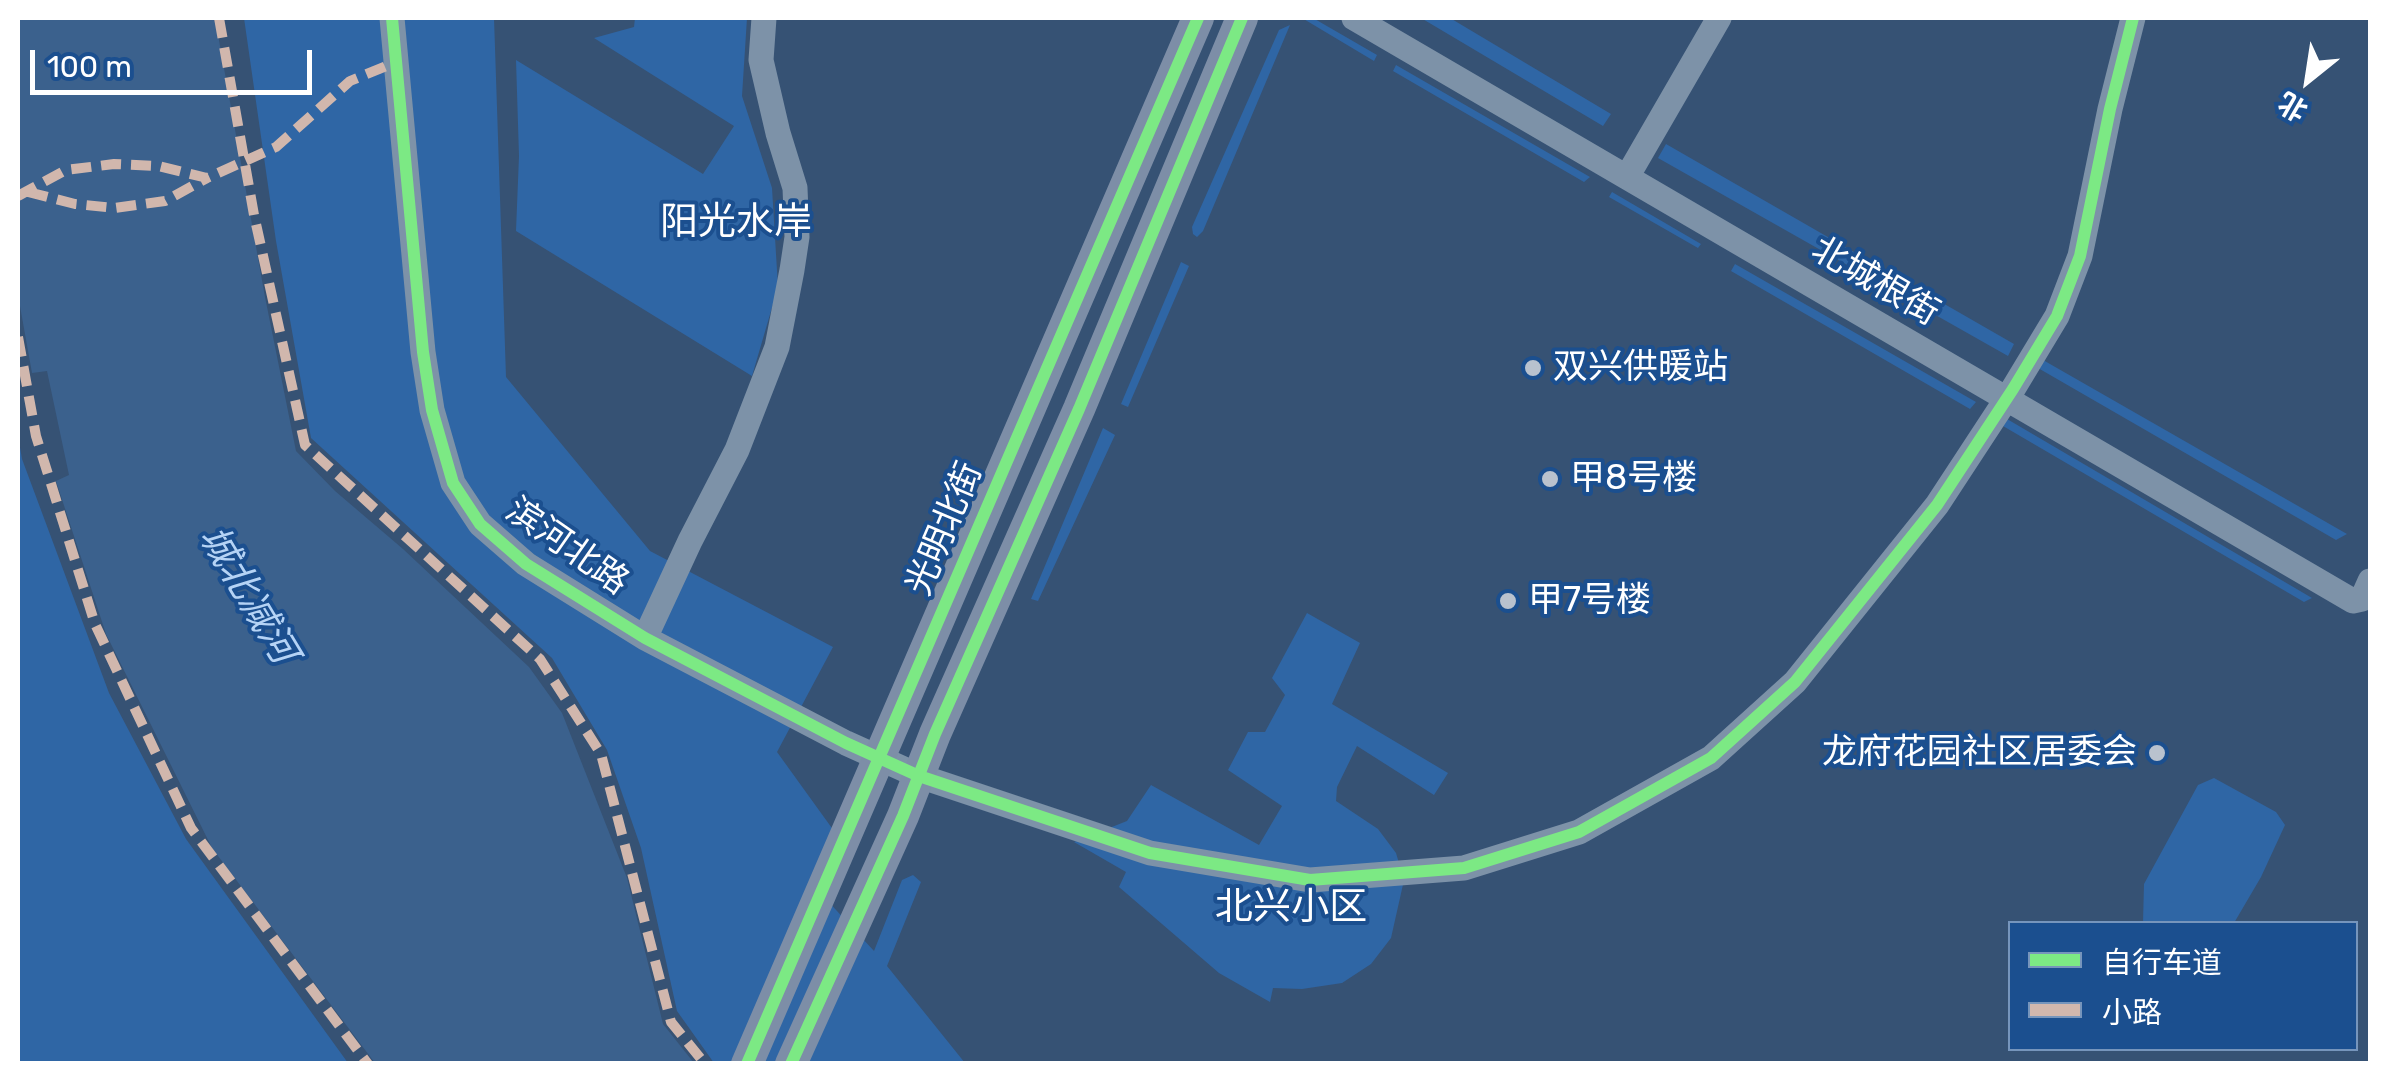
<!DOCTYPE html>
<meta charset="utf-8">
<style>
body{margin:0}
#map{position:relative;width:2388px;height:1081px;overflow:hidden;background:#365274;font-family:Rubik,"Noto Sans SC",sans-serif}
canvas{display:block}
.frame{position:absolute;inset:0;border:20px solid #fff;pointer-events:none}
.legend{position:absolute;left:2008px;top:921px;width:350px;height:130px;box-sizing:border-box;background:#1b4f8f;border:2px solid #7695bc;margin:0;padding:12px 18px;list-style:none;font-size:30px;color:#fff}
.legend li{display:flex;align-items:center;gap:20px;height:50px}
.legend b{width:50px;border:2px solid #7695bc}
.north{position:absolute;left:2258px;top:30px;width:100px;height:100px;-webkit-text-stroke:8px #1b4f8f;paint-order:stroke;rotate:210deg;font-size:28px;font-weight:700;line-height:40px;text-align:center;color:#fff}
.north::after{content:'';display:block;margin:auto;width:35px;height:45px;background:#fff;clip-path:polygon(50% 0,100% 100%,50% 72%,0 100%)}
.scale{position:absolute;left:30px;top:50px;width:282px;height:45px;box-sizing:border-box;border:5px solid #fff;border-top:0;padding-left:12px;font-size:30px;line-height:35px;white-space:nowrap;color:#fff;-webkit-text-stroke:8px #1b4f8f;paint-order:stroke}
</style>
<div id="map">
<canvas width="2388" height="1081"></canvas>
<div class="frame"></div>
<ul class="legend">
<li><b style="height:12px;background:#7ce984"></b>自行车道</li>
<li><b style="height:12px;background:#d1b7ad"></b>小路</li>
</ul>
<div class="north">北</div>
<div class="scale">100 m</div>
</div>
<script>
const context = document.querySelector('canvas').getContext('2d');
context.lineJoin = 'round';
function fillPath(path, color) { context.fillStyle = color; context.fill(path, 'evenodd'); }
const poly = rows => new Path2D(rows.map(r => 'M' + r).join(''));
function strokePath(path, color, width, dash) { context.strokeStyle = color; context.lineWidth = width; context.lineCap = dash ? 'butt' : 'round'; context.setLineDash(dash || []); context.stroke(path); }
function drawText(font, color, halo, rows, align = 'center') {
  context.font = font + ' Rubik,"Noto Sans SC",sans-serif'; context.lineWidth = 8; context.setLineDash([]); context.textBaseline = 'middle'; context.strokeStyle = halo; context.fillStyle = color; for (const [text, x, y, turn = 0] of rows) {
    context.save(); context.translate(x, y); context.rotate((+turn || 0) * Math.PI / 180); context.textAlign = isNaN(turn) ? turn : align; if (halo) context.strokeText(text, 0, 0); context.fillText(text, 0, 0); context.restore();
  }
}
fillPath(poly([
 [244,18,494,18,506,377,650,551,833,647,777,752,834,831,812,884,874,951,902,880,913,875,921,882,887,966,965,1063,714,1063,677,1011,641,848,607,750,552,658,311,438,276,241],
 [635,18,747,18,742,96,772,188,778,287,752,376,516,231,519,156,516,60,703,174,734,126,594,38,634,27],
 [1302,18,1313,18,1377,55,1374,61],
 [1421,18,1450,18,1611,114,1603,126],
 [1290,25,1203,231,1197,237,1193,234,1192,227,1279,30],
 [1396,65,1590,177,1584,182,1393,71],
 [1666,144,2014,344,2008,356,1658,158],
 [1612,192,1701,244,1698,248,1609,197],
 [1181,262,1189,266,1128,407,1121,404],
 [1735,264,1976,402,1970,409,1731,271],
 [2043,360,2347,534,2336,540,2038,368],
 [2007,419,2312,598,2304,602,2003,426],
 [1103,428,1115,435,1038,601,1031,599],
 [18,436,22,459,109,693,186,839,348,1063,18,1063],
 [1307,613,1360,643,1332,704,1448,773,1434,795,1357,746,1337,787,1336,801,1378,829,1396,853,1404,880,1391,938,1371,964,1342,983,1302,989,1273,988,1270,1002,1219,973,1119,887,1126,872,1074,842,1127,821,1151,785,1259,845,1282,806,1228,770,1248,732,1265,732,1285,695,1272,678],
 [2214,778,2276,812,2285,825,2261,877,2234,923,2143,923,2144,884,2198,785]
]), '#2f66a5');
fillPath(poly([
 [18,18,215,18,265,297,296,451,335,491,403,549,529,667,562,713,627,878,663,1024,694,1063,375,1063,212,848,106,634,56,481,69,475,47,371,32,373,18,295]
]), '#3b618d');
strokePath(poly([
 [392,18,423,352,432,410,453,483,480,524,526,564,645,638,846,743,919,776,1150,853,1310,880,1464,868,1579,832,1711,758,1795,682,1937,505,2013,389,2057,316,2080,256,2110,109,2133,18],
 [1354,18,2353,601,2362,599,2370,581],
 [1627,177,1719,18],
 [645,638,690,541,737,450,777,347,792,270,797,237,795,188,778,133,761,60,764,18]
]), '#7d92a8', 25);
strokePath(poly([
 [747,1064,1198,18],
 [791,1064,903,816,935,734,1079,409,1242,18]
]), '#7d8ea7', 32);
strokePath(poly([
 [219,18,254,215,305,445,540,659,601,754,671,1022,705,1064],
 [28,192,75,204,115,208,165,201,207,178],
 [18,196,66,170,114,164,158,166,207,178,276,147,350,81,396,62],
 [18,337,36,436,95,624,191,828,368,1064]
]), '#d1b7ad', 10, [20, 10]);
strokePath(poly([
 [392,18,423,352,432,410,453,483,480,524,526,564,645,638,846,743,919,776,1150,853,1310,880,1464,868,1579,832,1711,758,1795,682,1937,505,2013,389,2057,316,2080,256,2110,109,2133,18],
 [747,1064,1198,18],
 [791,1064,903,816,935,734,1079,409,1242,18]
]), '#7ce984', 12);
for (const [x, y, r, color] of [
 [1533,368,10,"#b9c2ce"],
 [1550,479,10,"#b9c2ce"],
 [1508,601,10,"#b9c2ce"],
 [2157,753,10,"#b9c2ce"]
]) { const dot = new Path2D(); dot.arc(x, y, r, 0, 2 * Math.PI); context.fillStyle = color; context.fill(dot); strokePath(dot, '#1b4f8f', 4); }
drawText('35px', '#fff', '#1b4f8f', [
 ["北城根街",1875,282,30],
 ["光明北街",945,529,-67],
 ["滨河北路",567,547,35]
]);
drawText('35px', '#fff', '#1b4f8f', [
 ["双兴供暖站",1553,368],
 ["甲8号楼",1570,479],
 ["甲7号楼",1528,601],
 ["龙府花园社区居委会",2137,753,"right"]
], 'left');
drawText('38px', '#fff', '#1b4f8f', [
 ["阳光水岸",736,223],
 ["北兴小区",1291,908]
]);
drawText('italic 38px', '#b5d3f5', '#1b4f8f', [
 ["城北减河",247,595,59]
]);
</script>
